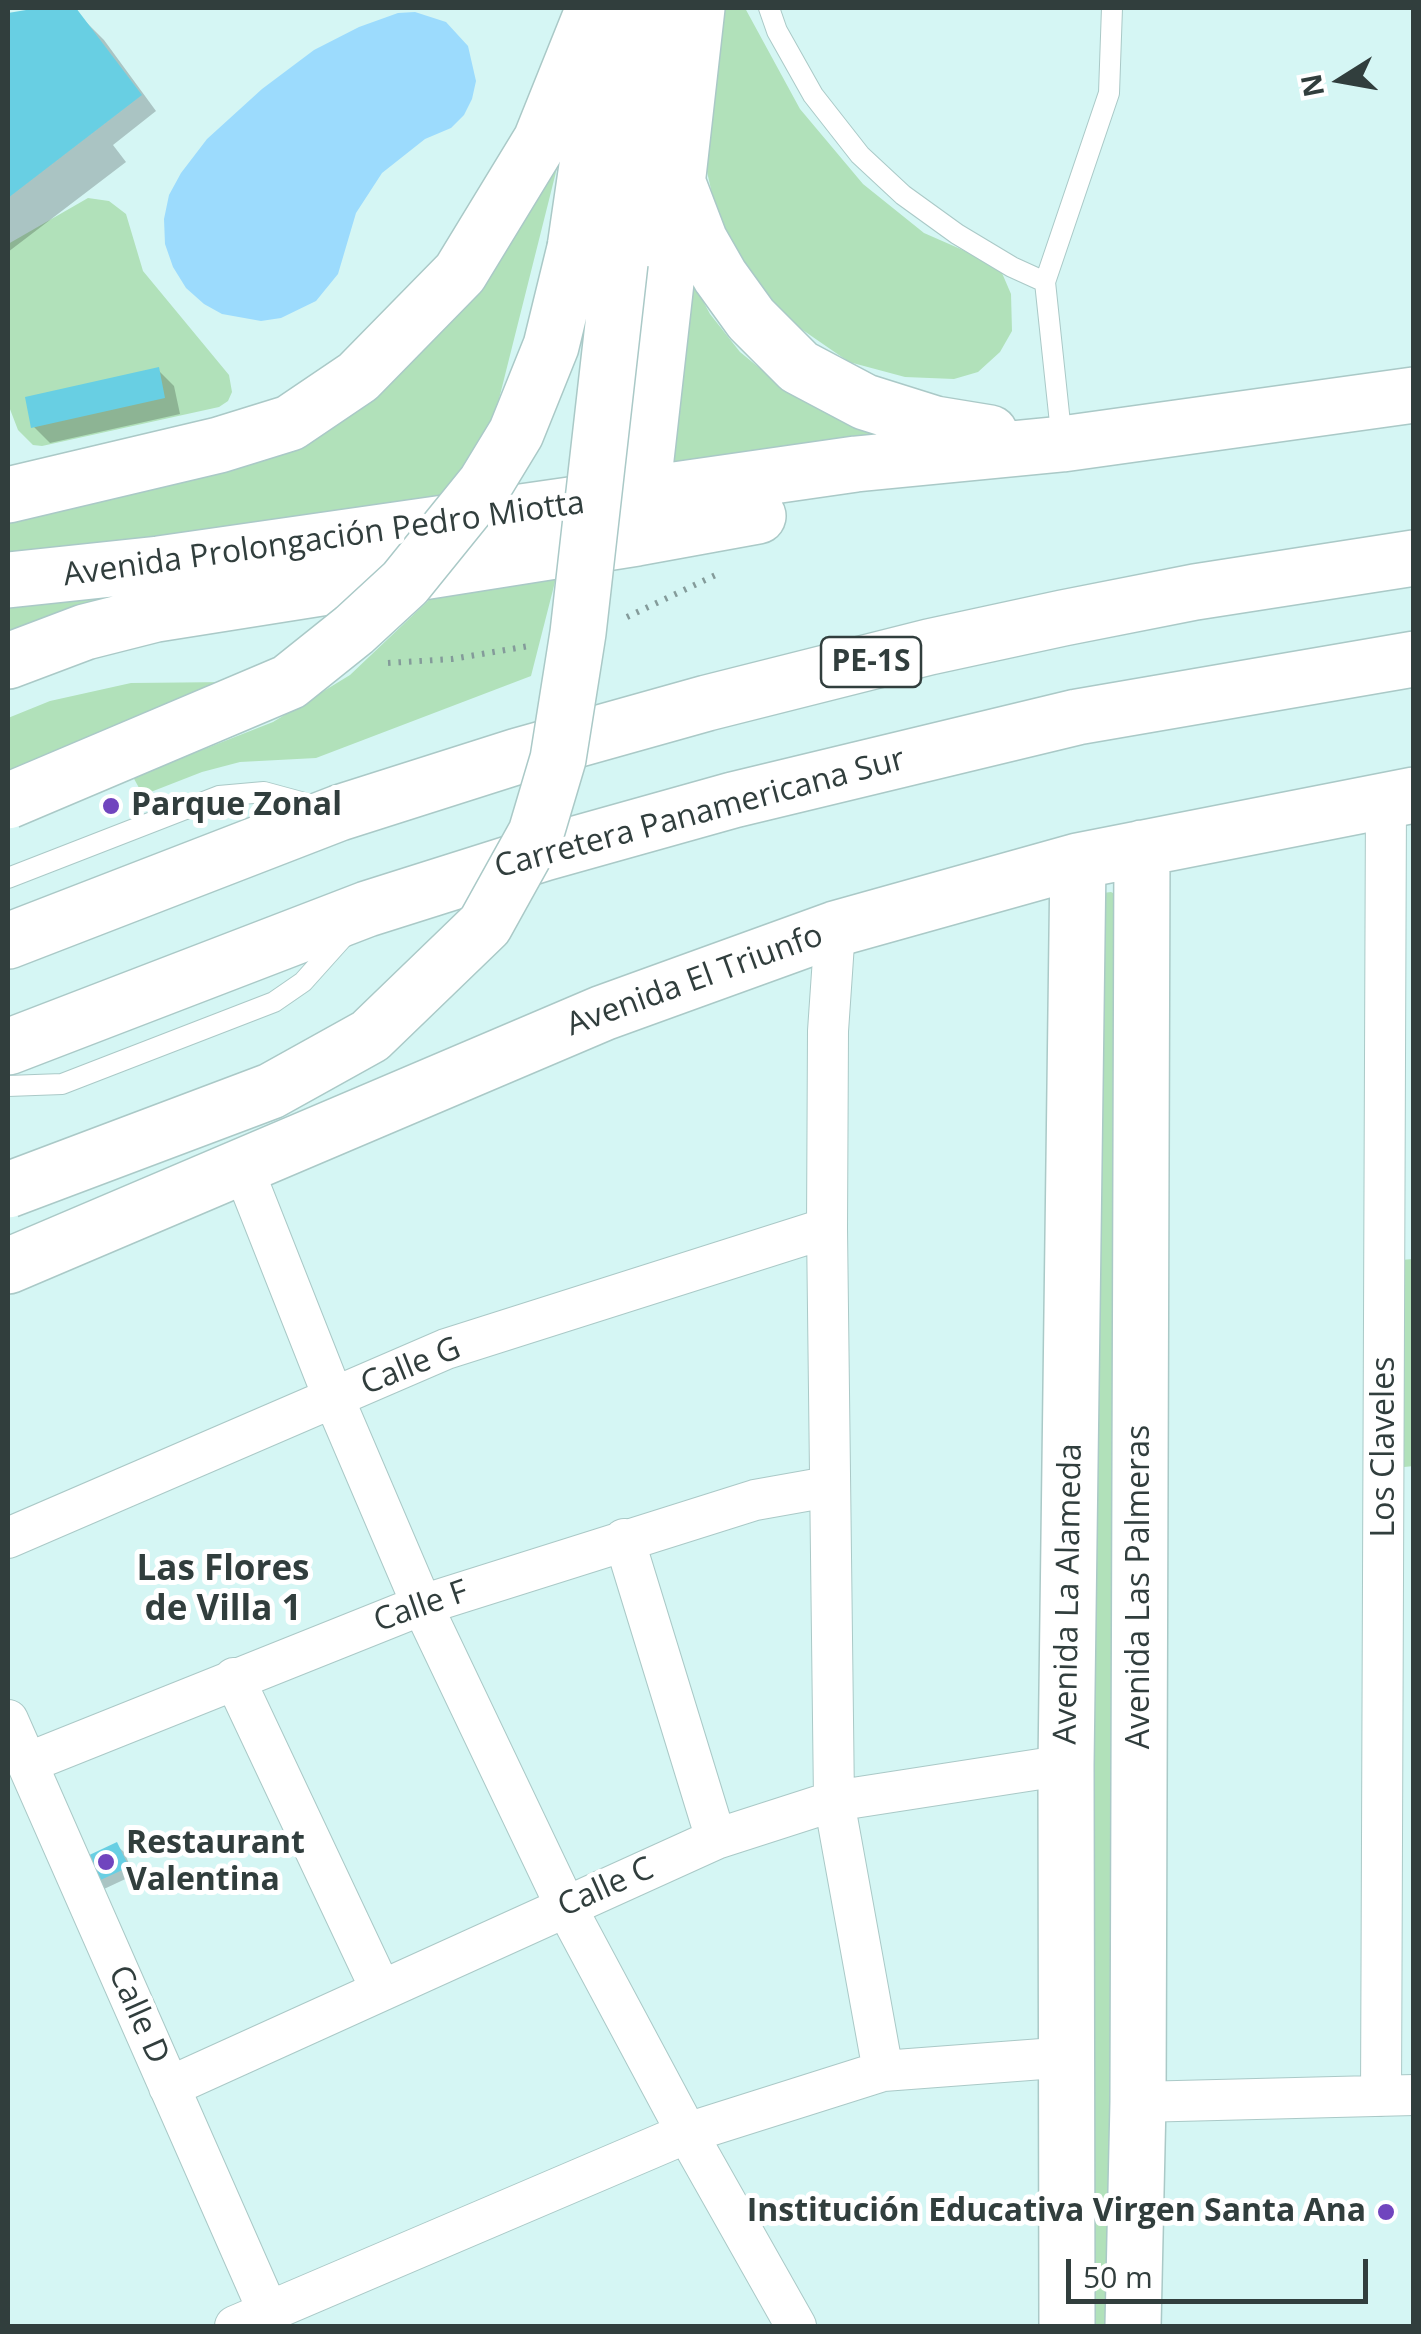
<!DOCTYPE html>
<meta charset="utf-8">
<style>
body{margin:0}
#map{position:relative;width:1421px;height:2334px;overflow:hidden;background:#d5f6f4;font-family:"Open Sans",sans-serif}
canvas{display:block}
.frame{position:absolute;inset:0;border:10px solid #313e3d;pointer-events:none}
.north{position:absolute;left:1291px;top:30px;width:100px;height:100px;-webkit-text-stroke:8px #fff;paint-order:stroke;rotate:259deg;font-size:28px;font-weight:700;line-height:40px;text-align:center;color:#313e3d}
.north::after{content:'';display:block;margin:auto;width:35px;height:45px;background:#313e3d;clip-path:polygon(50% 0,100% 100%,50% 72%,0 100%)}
.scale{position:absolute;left:1066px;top:2259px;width:302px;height:45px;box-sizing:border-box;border:5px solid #313e3d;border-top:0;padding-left:12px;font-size:30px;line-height:35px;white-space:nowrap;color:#313e3d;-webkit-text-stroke:8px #fff;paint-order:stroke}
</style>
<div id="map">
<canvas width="1421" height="2334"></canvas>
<div class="frame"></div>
<div class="north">N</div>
<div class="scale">50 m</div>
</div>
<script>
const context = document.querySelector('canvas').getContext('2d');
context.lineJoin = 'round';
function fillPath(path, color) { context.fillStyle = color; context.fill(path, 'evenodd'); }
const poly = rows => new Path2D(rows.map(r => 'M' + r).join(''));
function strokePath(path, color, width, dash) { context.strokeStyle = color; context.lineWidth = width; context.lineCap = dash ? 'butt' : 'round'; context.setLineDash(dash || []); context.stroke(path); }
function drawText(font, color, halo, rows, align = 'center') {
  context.font = font + ' "Open Sans",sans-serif'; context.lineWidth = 10; context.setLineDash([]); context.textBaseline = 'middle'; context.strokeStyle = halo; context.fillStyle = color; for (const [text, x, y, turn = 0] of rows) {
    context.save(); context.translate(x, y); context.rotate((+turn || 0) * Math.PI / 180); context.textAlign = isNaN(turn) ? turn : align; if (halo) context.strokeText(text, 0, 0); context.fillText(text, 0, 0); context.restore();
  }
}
fillPath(poly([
 [724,8,745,8,800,109,863,184,924,233,981,258,1002,273,1011,294,1012,331,1000,352,978,372,954,379,905,377,849,362,794,324,750,282,720,229,703,154],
 [558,164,499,399,488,431,450,488,431,503,8,571,8,517,271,451],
 [88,198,109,201,126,214,143,271,229,375,232,392,228,401,219,407,42,446,33,445,18,430,8,404,8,244],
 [687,271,710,314,740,352,789,392,893,437,667,469],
 [293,560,8,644,8,588],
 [556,578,531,676,316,758,240,762,202,772,143,795,133,777,273,722,350,675,431,598],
 [231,682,8,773,8,718,50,701,131,683],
 [1111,892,1119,896,1126,2326,1084,2326,1103,893],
 [1413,1259,1414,1466,1404,1467,1401,1260]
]), '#b1e1ba');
fillPath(poly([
 [415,12,446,22,468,46,476,81,472,99,464,115,451,128,425,139,382,173,356,213,338,274,316,301,281,318,261,321,222,314,204,304,186,288,173,267,165,244,164,219,169,195,181,173,207,139,262,89,314,50,359,27,398,13]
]), '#9cdbfd');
fillPath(poly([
 [52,8,72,8,104,40,156,111,113,145,126,162,8,252,8,17],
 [158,370,174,386,180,414,50,443,34,427],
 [116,1845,124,1852,134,1875,104,1889,96,1882]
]), '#0003');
fillPath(poly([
 [38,8,76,8,142,95,8,198,8,13],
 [159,367,165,398,31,428,25,397],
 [117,1842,129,1867,94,1883,83,1858]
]), '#68cfe3');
const lane = poly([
 [769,8,777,31,813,95,860,155,903,195,957,234,1012,267,1045,282,1062,442],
 [1045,282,1109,93,1112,8],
 [8,878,219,796,264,792,323,808],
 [8,1086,62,1084,274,1002,303,982,347,933]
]);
const street = poly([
 [835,929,828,1031,827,1228,834,1801,883,2071],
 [242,1166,334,1399,422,1605,565,1905,687,2133,796,2326],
 [8,1538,446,1349,827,1228],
 [624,1539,716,1839],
 [234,1678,381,1990],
 [8,1720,268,2311],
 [27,1763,422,1605,755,1500,828,1487],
 [169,2087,716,1839,834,1801,1066,1765],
 [1381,2096,1386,799],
 [1138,2102,1414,2095],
 [235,2326,687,2133,883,2071,1069,2057]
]);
const secondary = poly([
 [679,186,700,241,720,276,751,319,799,367,865,402,935,424,990,433],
 [8,495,219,445,290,423,358,377,460,273,541,140,594,8],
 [638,530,697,8],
 [8,580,159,564,856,464,1062,444,1414,395],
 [8,661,85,632,156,614,637,538,758,516],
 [8,1266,603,1013,835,929,1078,861,1414,795],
 [1067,2326,1066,1765,1078,861],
 [1133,2326,1138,2102,1142,848]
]);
const highway = poly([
 [575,248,610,8],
 [620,263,652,8],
 [8,941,339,813,518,756,707,703,929,647,1063,618,1195,592,1414,558],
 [8,1047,367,909,544,853,733,800,1077,717,1414,659]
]);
strokePath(lane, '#aac9c7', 22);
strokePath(street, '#aac9c7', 42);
strokePath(secondary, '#aac9c7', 58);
strokePath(highway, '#aac9c7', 58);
strokePath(poly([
 [627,617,720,573],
 [388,663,452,659,529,646]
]), '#849b9a', 6, [2.5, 8]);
strokePath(lane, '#fff', 20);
strokePath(street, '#fff', 40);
strokePath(secondary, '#fff', 55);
strokePath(highway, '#fff', 55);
const highwayBridge = poly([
 [8,801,289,682,354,630,405,583,485,484,516,433,551,346,575,248],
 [8,1190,271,1091,370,1036,485,925,536,833,558,759,578,633,620,263]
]);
strokePath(highwayBridge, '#aac9c7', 58, []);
strokePath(highwayBridge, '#fff', 55);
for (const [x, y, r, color] of [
 [111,806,10,"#7045be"],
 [106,1862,10,"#7045be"],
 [1386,2212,10,"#7045be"]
]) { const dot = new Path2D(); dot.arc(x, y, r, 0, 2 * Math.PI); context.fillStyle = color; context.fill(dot); strokePath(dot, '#fff', 4); }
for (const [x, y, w] of [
 [871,662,100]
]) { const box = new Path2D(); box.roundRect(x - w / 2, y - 25, w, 50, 8); context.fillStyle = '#fff'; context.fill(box); strokePath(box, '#313e3d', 2.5); }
drawText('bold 30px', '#313e3d', null, [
 ["PE-1S",871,662]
]);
drawText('32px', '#313e3d', '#fff', [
 ["Avenida Prolongación Pedro Miotta",324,540,-8],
 ["Carretera Panamericana Sur",700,814,-15],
 ["Avenida El Triunfo",695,981,-20],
 ["Calle G",411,1367,-22],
 ["Los Claveles",1385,1447,-90],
 ["Avenida Las Palmeras",1140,1587,-90],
 ["Avenida La Alameda",1069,1594,-89],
 ["Calle F",421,1607,-19],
 ["Calle C",606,1888,-24],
 ["Calle D",138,2015,66]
]);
drawText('bold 32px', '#313e3d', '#fff', [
 ["Parque Zonal",131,806],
 ["Restaurant",126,1844],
 ["Valentina",126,1881],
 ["Institución Educativa Virgen Santa Ana",1366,2212,"right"]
], 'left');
drawText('bold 35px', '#313e3d', '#fff', [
 ["Las Flores",223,1570],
 ["de Villa 1",223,1610]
]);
</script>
